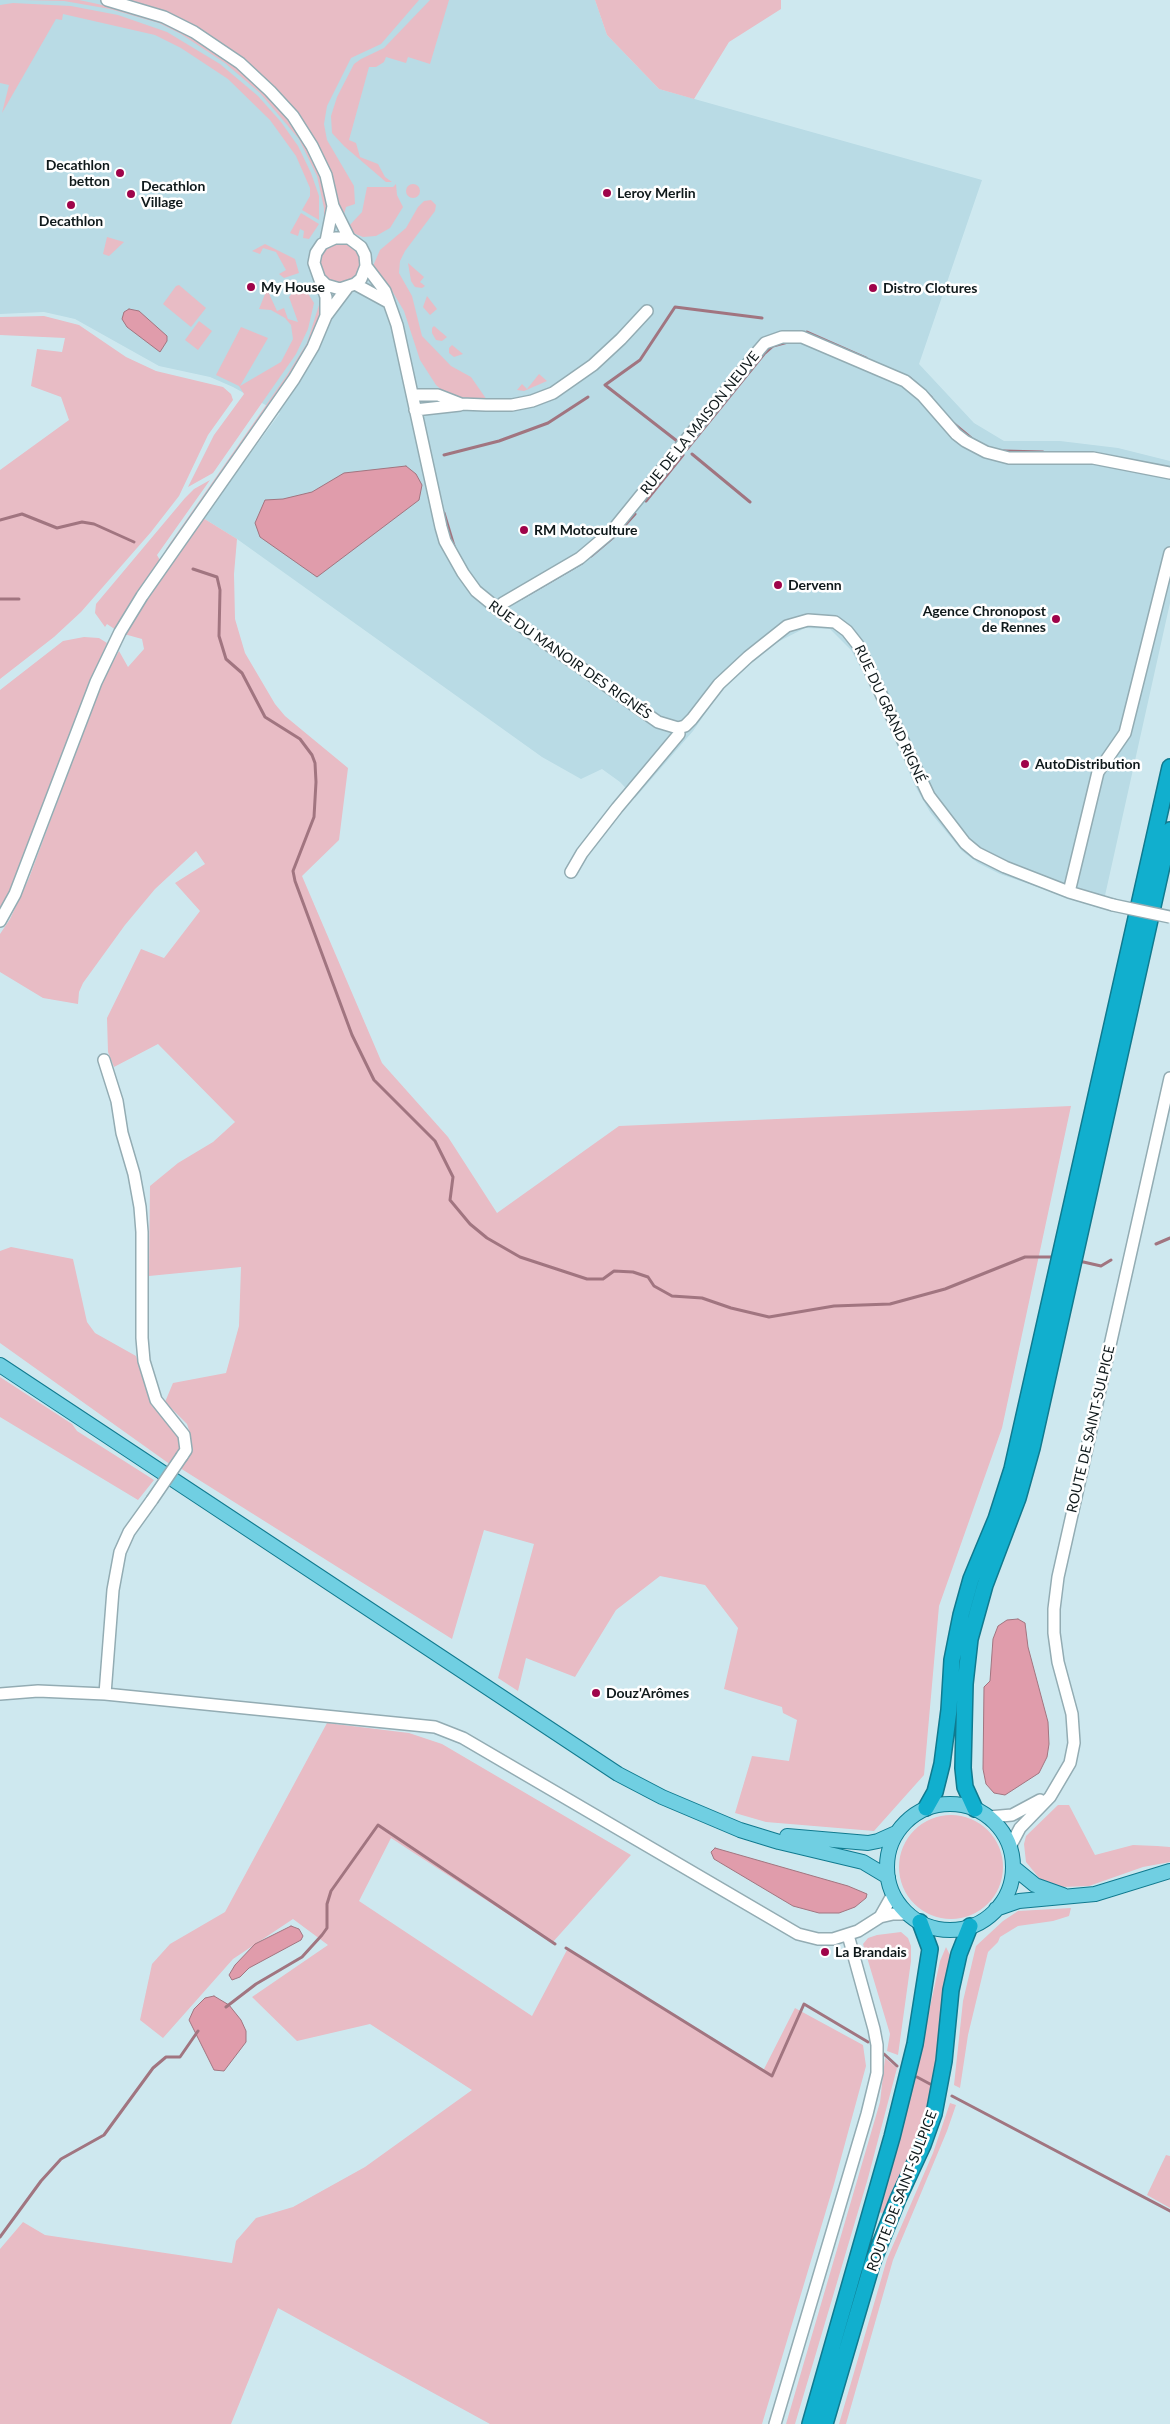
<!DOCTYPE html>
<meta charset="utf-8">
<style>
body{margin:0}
canvas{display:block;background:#cee8ef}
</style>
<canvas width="1170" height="2424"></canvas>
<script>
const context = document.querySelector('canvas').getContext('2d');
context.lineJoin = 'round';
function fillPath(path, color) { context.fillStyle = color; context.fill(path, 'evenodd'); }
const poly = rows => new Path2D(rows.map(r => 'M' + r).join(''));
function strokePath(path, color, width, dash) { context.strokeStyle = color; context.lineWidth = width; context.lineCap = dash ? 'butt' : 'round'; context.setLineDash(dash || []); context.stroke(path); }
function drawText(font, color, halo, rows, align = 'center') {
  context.font = font + ' Lato,sans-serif'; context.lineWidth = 5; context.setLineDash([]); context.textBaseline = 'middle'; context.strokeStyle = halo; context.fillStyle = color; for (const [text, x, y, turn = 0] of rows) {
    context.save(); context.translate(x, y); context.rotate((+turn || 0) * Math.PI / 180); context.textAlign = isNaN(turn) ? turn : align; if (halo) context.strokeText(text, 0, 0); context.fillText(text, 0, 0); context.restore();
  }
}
fillPath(poly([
 [0,0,595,0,607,35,659,89,982,180,919,364,974,423,1004,441,1060,441,1118,448,1170,461,1170,603,1102,909,1000,874,978,863,962,851,930,812,915,786,875,695,851,650,830,629,805,628,762,650,723,688,693,731,635,798,620,782,602,769,581,779,542,757,237,539,203,518,280,413,233,387,210,377,159,366,75,319,44,312,0,314]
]), '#b9dbe5');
fillPath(poly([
 [23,0,79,0,135,12,168,24,184,32,234,65,272,100,300,137,320,174,327,205,327,220,324,220,324,208,317,176,299,139,260,93,225,63,181,34,159,23,110,9,64,1],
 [126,0,419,0,381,44,351,58,327,106,324,124,327,140,354,186,355,204,346,207,343,218,332,179,277,91,159,10],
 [430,0,449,0,430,64,408,57,406,63,386,57,384,62,376,67,369,67,349,140,356,143,360,157,378,164,385,177,392,182,386,182,344,146,332,133,331,116,337,97,354,64,361,59,384,48],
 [595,0,781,0,781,9,729,42,694,99,659,89,607,35],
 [13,3,71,6,118,15,167,32,220,64,258,96,281,122,298,146,311,173,319,196,319,220,302,210,310,196,310,188,296,156,270,120,228,79,181,48,155,35,63,14,62,20,56,19,2,113,9,85,0,83,0,5],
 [396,184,397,195,403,207,390,228,376,236,363,237,353,233,348,227,362,212,367,187,393,187],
 '406 191a7 7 0 1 1 14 0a7 7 0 1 1-14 0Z',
 [431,200,436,205,435,211,405,251,400,261,399,273,412,296,422,336,451,366,471,377,487,400,458,397,443,391,436,385,420,360,404,311,388,284,373,266,380,250,406,228,418,207,424,201],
 [301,213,319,224,309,239,303,238,304,231,300,229,298,236,290,233],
 [107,237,124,242,109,256,103,254],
 '320 263a20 20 0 1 1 40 0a20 20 0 1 1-40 0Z',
 [265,244,295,259,299,273,284,278,279,274,286,270,276,252,263,248,260,254,252,251],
 [408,263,424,277,420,282,425,286,422,288,415,287,411,281],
 [179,285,206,308,191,327,163,304,176,286],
 [304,287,314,303,308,329,296,354,213,473,188,487,214,435,244,394,239,386,216,375,241,327,268,338,240,386,281,362,293,339,291,325,285,318,271,310,259,309,267,289,277,311,284,308,288,319,298,322,289,297,293,292],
 [427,296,437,309,430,315,423,307],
 [319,305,322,305,313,335,296,368,165,555,166,549,287,375,307,343],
 [44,316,79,325,126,357,156,371,223,387,231,394,233,400,208,435,179,496,151,532,81,612,54,637,0,679,0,470,69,420,61,397,31,386,37,349,62,352,65,338,0,335,0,317],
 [199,321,212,331,198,350,185,340],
 [434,326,447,337,442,341,436,340,432,333,432,328],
 [452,345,463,354,454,357,449,353,449,348],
 [539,374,547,381,524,391,517,390,522,384,527,389],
 [210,480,157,555,161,562,116,630,107,624,105,627,95,613,96,604,185,498,194,489],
 [203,518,237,539,234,574,235,619,245,653,275,704,285,716,348,768,339,840,302,876,382,1063,448,1137,497,1213,619,1126,1071,1106,1002,1428,939,1606,924,1775,874,1831,766,1822,735,1813,752,1756,789,1761,797,1720,783,1713,782,1707,724,1689,738,1628,705,1585,660,1576,616,1610,575,1677,526,1658,518,1691,498,1678,534,1544,484,1530,452,1639,180,1468,191,1449,191,1436,187,1424,165,1402,173,1383,226,1373,239,1326,241,1267,149,1276,150,1186,178,1163,213,1142,235,1122,158,1044,114,1067,108,1052,107,1018,141,949,164,958,200,911,175,883,205,864,196,851,155,889,125,925,83,983,79,992,78,1004,43,998,0,972,0,934,10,919,29,878,102,682,119,651,128,667,144,649,142,639,124,634],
 [84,637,99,638,107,643,85,694,9,895,0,908,0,690,63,641],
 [11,1247,73,1259,87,1322,95,1333,136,1356,152,1406,174,1427,179,1435,180,1450,171,1465,0,1343,0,1251],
 [0,1377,72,1424,77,1431,154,1480,138,1500,0,1417],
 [327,1723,409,1733,442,1744,631,1855,552,1943,391,1838,359,1901,532,2016,567,1950,763,2071,795,2008,863,2045,866,2066,834,2184,762,2424,490,2424,278,2308,231,2424,0,2424,0,2249,23,2222,45,2235,232,2263,236,2241,256,2218,293,2207,365,2167,472,2090,370,2024,297,2041,252,1997,328,1945,293,1919,233,1959,163,2038,140,2020,152,1964,170,1944,225,1912],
 [1058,1805,1069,1805,1095,1855,1133,1845,1157,1846,1170,1847,1170,1862,1143,1867,1089,1886,1062,1887,1040,1879,1026,1862,1024,1844,1026,1836],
 '899 1867a52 52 0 1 1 104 0a52 52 0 1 1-104 0Z',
 [1071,1908,1069,1916,1053,1921,1018,1926,1000,1937,998,1942,988,1952,968,2035,960,2088,954,2085,963,2001,976,1946,1003,1921,1018,1911],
 [901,1932,908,1938,911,1946,911,1961,898,2055,887,2051,890,2034,863,1944,868,1938,877,1935],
 [946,1947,951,1957,935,2072,928,2105,916,2140,883,2213,877,2212,910,2099,940,1961],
 [885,2058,897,2068,868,2178,795,2424,786,2424,880,2102],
 [950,2103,956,2105,947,2131,893,2260,846,2424,839,2424,887,2259,933,2153],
 [1166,2155,1170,2156,1170,2208,1147,2195]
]), '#e8bcc5');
const water = poly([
 [129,309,139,311,167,336,167,341,160,352,127,327,122,319,124,312,129,309],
 [406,466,416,474,422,485,419,500,317,577,260,537,255,523,265,500,283,499,312,492,344,473,406,466],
 [1018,1619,1025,1623,1028,1647,1048,1722,1049,1744,1047,1757,1039,1773,1005,1795,994,1793,986,1784,983,1769,984,1687,990,1681,993,1639,998,1626,1007,1620,1018,1619],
 [715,1848,848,1886,867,1894,866,1898,855,1907,839,1913,819,1913,793,1906,714,1859,711,1852,715,1848],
 [291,1926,299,1929,303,1936,301,1940,249,1968,240,1977,232,1980,229,1975,235,1965,255,1944,291,1926],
 [214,1996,229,2005,241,2020,246,2031,246,2042,224,2071,214,2070,189,2020,194,2009,205,1998,214,1996]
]);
fillPath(water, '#e09cab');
strokePath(water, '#a17580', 1);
strokePath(poly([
 [807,332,866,358],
 [910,378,931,397],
 [953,423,971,438],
 [677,441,605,385,640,360,675,307,762,318],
 [687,449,764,354,773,346,788,342],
 [1004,451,1043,452],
 [692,454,750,502],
 [444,455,499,441,548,423,588,397],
 [646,501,683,455],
 [444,513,454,546],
 [0,520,22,514,57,528,82,522,94,524,134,542],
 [591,556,617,534,635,514],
 [193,569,217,577,220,590,219,636,226,659,242,673,265,717,300,739,312,755,315,763,316,782,314,817,293,871,295,881,352,1035,374,1080,435,1141,453,1177,450,1200,470,1224,487,1238,520,1257,587,1279,603,1279,614,1271,633,1272,648,1277,654,1286,672,1296,702,1298,731,1308,769,1317,834,1306,890,1304,945,1289,1025,1257,1055,1257],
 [522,598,582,563],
 [0,599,19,599],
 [1156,1244,1170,1238],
 [1079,1261,1101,1266,1111,1260],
 [566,1948,772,2076,804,2004,868,2042],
 [226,2007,256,1984,302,1957,322,1935,327,1928,327,1904,331,1891,378,1825,555,1944],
 [884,2054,897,2066],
 [917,2077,930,2084],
 [952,2096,1170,2211],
 [0,2237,41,2181,61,2159,104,2135,153,2068,166,2057,180,2057,198,2031]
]), '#a17580', 3);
const minor = poly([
 [107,0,164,17,194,32,240,63,270,91,293,116,312,146,326,175,333,206,349,238],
 [326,241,333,206],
 [366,266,385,291,397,325,441,527,445,541,463,573,476,591,503,613,658,722,678,728],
 [321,280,326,285,340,289,355,284,361,279,366,266,365,255,361,247,349,238,335,238,322,244,316,253,314,263,326,297,326,316],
 [355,284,388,302],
 [413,395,438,395,461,404,486,405,512,405,532,401,553,393,593,365,621,339,647,311],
 [415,410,460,405],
 [497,609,503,603,580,558,612,531,759,350,765,343,782,337,802,337,905,381,922,395,956,434,965,441,986,452,1009,458,1093,458,1170,473],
 [678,728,685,726,692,719,719,684,748,657,787,626,808,620,835,622,847,631,858,645,929,796,965,843,977,853,1005,867,1069,892,1113,905],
 [571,872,582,853,617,808,679,734,678,728],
 [1069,892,1098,772,1125,733,1170,553],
 [0,921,15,894,96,682,120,632,142,596,294,379,313,347,326,316,347,288],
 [104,1060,117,1101,122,1133,134,1174,140,1207,142,1232,142,1338,144,1361,156,1400,184,1435,186,1450,182,1456],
 [0,1694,38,1691,105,1694,435,1727,463,1738,798,1934,818,1939,833,1939,858,1931,880,1917,893,1914,909,1914],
 [105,1694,113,1590,120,1552,129,1532,152,1500],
 [989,1817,1012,1815,1040,1800],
 [1010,1847,1020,1828,1050,1797,1070,1763,1074,1743,1072,1714,1058,1662,1054,1633,1054,1609,1058,1577,1170,1078],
 [880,1917,893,1894],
 [775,2424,867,2114,877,2073,877,2045,874,2029,848,1935]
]);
const major = poly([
 [0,1365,618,1774,662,1797,740,1830,779,1842,863,1862,888,1877],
 '887 1867a63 63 0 1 1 126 0a63 63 0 1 1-126 0Z',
 [787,1836,868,1843,878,1841,896,1833],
 [1013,1867,1035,1885,1063,1895],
 [996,1909,1019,1901,1095,1894,1170,1871]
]);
const highway = poly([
 [926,1808,935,1792,942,1764,949,1710,952,1660,961,1615,971,1579,996,1519,1012,1469,1170,767],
 [975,1809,965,1787,963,1768,965,1684,970,1639,985,1585,1018,1498,1032,1448,1170,830],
 [810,2424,892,2137,915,2044,930,1949,920,1922],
 [825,2424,872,2264,898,2199,923,2145,934,2114,944,2061,951,1990,959,1954,970,1926]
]);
strokePath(minor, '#93acb3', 14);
strokePath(major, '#107a8f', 16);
strokePath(highway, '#107a8f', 18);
strokePath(minor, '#fff', 11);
strokePath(major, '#70cfe2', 14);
strokePath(highway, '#11afce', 15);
const minorBridge = poly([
 [1113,905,1170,917],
 [152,1500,182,1456]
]);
strokePath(minorBridge, '#93acb3', 14, []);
strokePath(minorBridge, '#fff', 11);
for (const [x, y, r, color] of [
 [120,173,5,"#9f044a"],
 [607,193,5,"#9f044a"],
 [131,194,5,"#9f044a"],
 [71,205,5,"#9f044a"],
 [251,287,5,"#9f044a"],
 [873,288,5,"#9f044a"],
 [524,530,5,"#9f044a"],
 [778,585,5,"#9f044a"],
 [1056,619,5,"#9f044a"],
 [1025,764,5,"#9f044a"],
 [596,1693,5,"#9f044a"],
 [825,1952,5,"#9f044a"]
]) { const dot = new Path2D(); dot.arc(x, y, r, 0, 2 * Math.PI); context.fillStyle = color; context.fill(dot); strokePath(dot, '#fff', 2); }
drawText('bold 14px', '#0f191b', '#fff', [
 ["Decathlon",110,165,"right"],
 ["betton",110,181,"right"],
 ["Decathlon",141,186],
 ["Village",141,202],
 ["Leroy Merlin",617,193],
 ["Decathlon",71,221,"center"],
 ["My House",261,287],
 ["Distro Clotures",883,288],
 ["RM Motoculture",534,530],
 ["Dervenn",788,585],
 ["Agence Chronopost",1046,611,"right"],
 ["de Rennes",1046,627,"right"],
 ["AutoDistribution",1035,764],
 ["Douz'Arômes",606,1693],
 ["La Brandais",835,1952]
], 'left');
drawText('14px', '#0f191b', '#fff', [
 ["RUE DE LA MAISON NEUVE",700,423,-51],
 ["RUE DU MANOIR DES RIGNÉS",570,660,35],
 ["RUE DU GRAND RIGNÉ",890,714,65],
 ["ROUTE DE SAINT-SULPICE",1091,1429,-77],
 ["ROUTE DE SAINT-SULPICE",902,2191,-69]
]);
</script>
